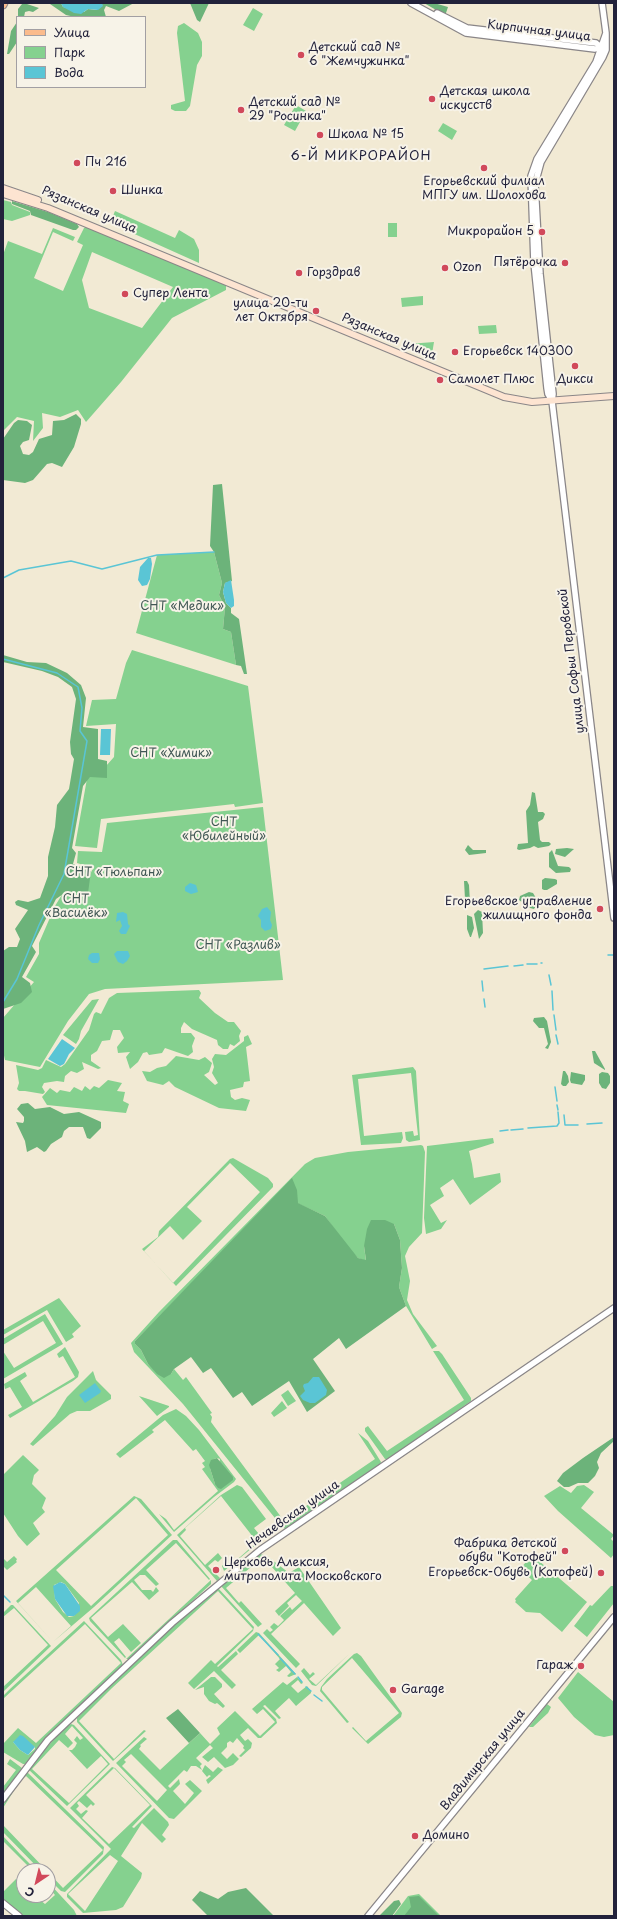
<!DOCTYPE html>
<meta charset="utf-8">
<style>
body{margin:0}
#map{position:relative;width:617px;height:1919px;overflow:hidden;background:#f2ead4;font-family:"Playpen Sans",sans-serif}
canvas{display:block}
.frame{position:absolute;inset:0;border:4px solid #22223b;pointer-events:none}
.legend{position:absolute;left:16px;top:16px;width:130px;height:72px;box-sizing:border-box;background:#f7f3e8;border:1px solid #a29fa3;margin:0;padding:5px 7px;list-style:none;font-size:12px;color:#22223b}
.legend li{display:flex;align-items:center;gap:8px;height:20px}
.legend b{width:20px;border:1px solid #a29fa3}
.north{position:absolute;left:16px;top:1863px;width:40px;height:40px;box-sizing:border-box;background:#f7f3e8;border:1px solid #a29fa3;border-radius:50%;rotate:215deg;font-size:11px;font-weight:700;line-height:16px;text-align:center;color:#22223b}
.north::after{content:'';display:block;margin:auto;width:14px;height:18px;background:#d1495b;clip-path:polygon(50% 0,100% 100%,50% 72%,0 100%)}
</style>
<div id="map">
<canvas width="617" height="1919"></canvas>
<div class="frame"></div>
<ul class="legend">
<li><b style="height:5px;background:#fbbb8c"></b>Улица</li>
<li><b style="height:11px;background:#85d18f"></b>Парк</li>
<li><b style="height:11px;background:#5ac5d5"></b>Вода</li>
</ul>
<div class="north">С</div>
</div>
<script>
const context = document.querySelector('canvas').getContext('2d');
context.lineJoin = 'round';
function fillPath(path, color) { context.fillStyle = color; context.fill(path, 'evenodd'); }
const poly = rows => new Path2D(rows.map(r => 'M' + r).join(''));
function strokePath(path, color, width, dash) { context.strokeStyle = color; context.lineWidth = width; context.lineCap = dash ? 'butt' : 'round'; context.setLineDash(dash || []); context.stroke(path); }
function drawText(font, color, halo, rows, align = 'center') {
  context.font = font + ' "Playpen Sans",sans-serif'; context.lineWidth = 4; context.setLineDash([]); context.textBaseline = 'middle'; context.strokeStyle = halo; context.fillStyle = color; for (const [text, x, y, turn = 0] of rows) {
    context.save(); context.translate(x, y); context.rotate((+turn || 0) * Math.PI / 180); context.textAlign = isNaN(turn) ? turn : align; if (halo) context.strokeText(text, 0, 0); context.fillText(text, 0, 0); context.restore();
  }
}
fillPath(poly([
 [253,8,263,14,254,31,243,25],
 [184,23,198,33,202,42,202,56,197,65,190,106,186,111,175,111,171,109,171,105,185,101,177,33,178,26],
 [296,105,306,111,295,131,284,125],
 [443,123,457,131,452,140,438,131],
 [3,200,11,202,12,205,30,212,30,215,12,221,3,219],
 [115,211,175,238,179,230,194,239,199,250,199,263,110,223],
 [388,223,397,223,397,237,388,237],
 [87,226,226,284,226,290,172,318,121,382,86,422,78,410,60,417,42,413,43,428,33,441,34,421,17,417,3,431,3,255,8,241,42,254,53,228,75,237,73,241,53,232,34,278,63,291,83,245,77,242,84,228],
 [92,252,173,287,142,328,89,308,82,280],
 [423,296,423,305,402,307,401,298],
 [496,325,497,333,479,334,478,326],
 [434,342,432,354,408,344],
 [214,552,222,583,219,595,225,607,223,629,231,632,236,665,136,633,157,555],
 [132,650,248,686,263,803,235,807,234,804,101,819,97,848,75,846,88,773,106,766,114,757,116,724,86,726,92,700,116,699,126,663],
 [263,807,283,980,105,989,89,994,68,1021,40,1067,5,1060,3,1051,3,1018,34,982,26,977,39,954,39,943,55,906,66,888,83,891,93,868,77,863,78,851,102,852,107,823],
 [199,990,201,993,199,998,215,1013,228,1022,234,1022,241,1031,239,1036,240,1041,234,1046,230,1044,228,1049,223,1049,218,1045,217,1040,192,1029,184,1022,181,1028,181,1033,191,1033,195,1038,192,1046,193,1052,188,1056,165,1048,162,1053,149,1055,147,1052,143,1053,138,1062,130,1069,126,1057,130,1052,118,1053,117,1047,124,1038,120,1030,113,1030,110,1040,102,1041,97,1051,91,1055,91,1061,101,1068,98,1069,82,1062,84,1069,77,1073,71,1071,65,1076,64,1082,57,1081,44,1083,42,1087,45,1092,43,1094,25,1091,19,1091,17,1089,19,1083,16,1065,38,1070,42,1068,46,1060,61,1067,65,1064,89,1030,94,1014,96,1012,101,1014,109,998,117,993],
 [99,999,81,1031,79,1039,76,1044,63,1035,92,1000],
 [248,1035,252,1044,246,1047,250,1081,244,1082,243,1087,230,1090,231,1097,235,1100,242,1098,250,1100,246,1111,219,1108,175,1087,169,1081,163,1085,147,1081,142,1071,150,1072,157,1068,166,1066,176,1056,199,1060,205,1057,212,1063,209,1072,204,1075,215,1085,218,1083,212,1073,214,1067,212,1059,215,1054,226,1055,244,1041,244,1037],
 [413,1067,416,1071,420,1140,409,1142,406,1140,405,1132,413,1131,414,1136,418,1135,411,1073,358,1079,364,1136,402,1132,403,1138,401,1143,361,1145,352,1075],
 [108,1080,122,1083,117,1091,125,1092,123,1101,129,1104,126,1113,47,1105,42,1097,50,1088,57,1093,60,1090,70,1092,74,1087,82,1091,85,1086,90,1090,94,1086,99,1088],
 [493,1138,494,1143,469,1151,472,1164,474,1178,500,1173,501,1182,470,1205,453,1179,440,1188,444,1196,430,1205,441,1223,447,1220,441,1229,426,1234,424,1218,427,1146],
 [421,1145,423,1146,425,1152,422,1233,409,1247,405,1256,410,1281,407,1300,413,1314,437,1346,432,1349,406,1306,399,1287,402,1268,400,1240,394,1224,364,1246,366,1261,358,1258,348,1248,325,1216,297,1203,297,1190,232,1242,135,1341,135,1344,141,1350,148,1364,156,1371,171,1374,174,1369,183,1380,186,1377,212,1413,210,1414,212,1417,211,1422,284,1521,375,1459,358,1433,368,1441,381,1462,380,1465,286,1529,283,1528,183,1404,134,1352,131,1343,159,1312,305,1164,315,1158,348,1152],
 [233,1158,268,1178,273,1184,273,1187,176,1286,142,1249,158,1237,159,1231,230,1159],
 [230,1163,260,1192,173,1283,144,1251,170,1226,183,1240,202,1221,187,1207],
 [59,1298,81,1326,72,1334,74,1337,66,1342,47,1310,3,1335,3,1330],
 [45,1314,63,1344,3,1379,3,1351,14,1368,56,1343,43,1321,3,1345,3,1339],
 [65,1347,79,1372,78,1377,73,1381,10,1418,8,1415,22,1407,10,1387,5,1389,4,1384,25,1372,27,1376,20,1381,33,1402,75,1377,63,1356,59,1358,57,1354],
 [433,1351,439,1351,442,1354,471,1398,471,1401,389,1459,385,1459,365,1431,365,1428,368,1426,387,1451,464,1400],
 [93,1371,96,1380,111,1395,111,1399,90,1411,77,1411,70,1414,33,1446,30,1444,55,1416,67,1397],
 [288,1390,296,1401,288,1406,281,1395],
 [139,1396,169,1406,169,1407,157,1416],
 [282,1401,287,1408,274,1417,271,1413],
 [176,1409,186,1416,199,1430,236,1479,234,1482,214,1497,174,1532,159,1514,166,1519,174,1530,218,1491,202,1469,205,1467,202,1463,205,1461,196,1449,193,1451,165,1420,152,1430,154,1432,120,1458,116,1454,163,1415],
 [217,1458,220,1459,215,1484,210,1468,214,1459],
 [23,1455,39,1470,34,1475,32,1484,46,1498,42,1508,45,1512,33,1523,40,1534,27,1546,18,1536,3,1513,3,1475],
 [237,1485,242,1487,266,1519,254,1528,263,1539,224,1571,222,1566,226,1562,230,1566,257,1542,221,1496,185,1528,186,1530,180,1536,205,1565,218,1553,222,1558,218,1562,215,1560,208,1566,220,1578,217,1581,177,1535,221,1495],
 [584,1485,594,1492,581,1508,614,1535,611,1539,614,1542,614,1554,611,1558,558,1511,544,1496,560,1486,571,1493,577,1486],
 [134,1496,141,1499,172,1535,94,1607,53,1642,16,1601],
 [136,1498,168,1535,91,1606,56,1570],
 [61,1582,65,1584,79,1603,74,1616,69,1617,63,1612,55,1599,54,1585],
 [36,1587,71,1626,53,1642,18,1603],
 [173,1540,177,1540,210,1579,209,1580,176,1543,146,1570,159,1584,156,1586,145,1575,140,1575,134,1580,142,1590,151,1590,153,1592,156,1587,159,1591,149,1600,132,1582,91,1618,108,1637,123,1624,141,1643,131,1652,119,1638,114,1642,126,1657,125,1658,90,1621,89,1618],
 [260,1554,267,1556,289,1573,299,1567,341,1628,333,1636,304,1603,271,1634,300,1664,296,1668,263,1633,267,1629,270,1632,273,1630,270,1627,274,1623,278,1626,284,1620,280,1616,290,1607,292,1610,302,1601,296,1595,287,1603,289,1606,279,1616,275,1611,295,1593,263,1557,226,1588,239,1603,241,1601,262,1624,258,1627,221,1586],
 [532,1555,587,1602,562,1632,540,1613,526,1612,515,1602,516,1601,515,1599,532,1580,520,1569],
 [14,1556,17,1559,16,1561,17,1562,7,1570,3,1566,3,1558,7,1562],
 [211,1580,211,1584,129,1659,126,1659],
 [611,1586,614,1586,614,1603,587,1637,574,1626,590,1605,592,1606],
 [218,1588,254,1627,253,1631,217,1666,218,1667,236,1651,238,1654,221,1670,236,1685,232,1689,214,1671,194,1689,188,1683,211,1660,215,1664,253,1629,218,1591,112,1688,79,1721,114,1759,144,1730,146,1731,113,1761,77,1722,77,1718,146,1650],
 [11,1605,13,1605,51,1646,3,1692,3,1687,48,1645,14,1608,3,1617,3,1613],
 [84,1621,121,1660,123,1665,50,1734,25,1764,23,1764,3,1752,3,1744,18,1728,36,1743,121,1663,85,1624,3,1699,3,1696,11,1688],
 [13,1742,35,1747,35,1749,28,1755,20,1750],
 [256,1632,259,1633,296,1674,289,1677,287,1676,291,1672,286,1666,279,1672,276,1670,279,1668,275,1664,273,1666,280,1659,259,1635,240,1653,237,1650],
 [357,1653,361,1656,402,1713,401,1717,368,1744,352,1728,353,1727,366,1741,399,1713,352,1658,322,1687,322,1690,349,1722,347,1723,320,1691,321,1687,327,1679,354,1654],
 [349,1654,316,1686,312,1685,301,1671,304,1668,310,1675,313,1672,315,1674,309,1679,316,1685],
 [578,1672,614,1702,614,1735,604,1737,595,1735,574,1717,558,1698],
 [211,1677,215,1677,222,1684,222,1687,214,1694,225,1706,223,1708,217,1703,215,1704,209,1701,204,1694,204,1687,195,1690],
 [297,1677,303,1683,301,1684,298,1680,291,1686,298,1693,307,1686,311,1691,311,1693,296,1706,289,1698,275,1711,281,1718,279,1719,265,1705,263,1706,276,1719,277,1723,261,1738,258,1738,248,1728,240,1735,245,1741,248,1739,252,1743,251,1748,241,1757,239,1756,245,1750,243,1748,244,1746,237,1738,233,1743,230,1741,227,1743,227,1747,221,1753,227,1759,233,1753,239,1759,233,1765,225,1768,214,1757,208,1762,202,1757,213,1748,210,1745,196,1758,202,1764,200,1766,202,1770,196,1766,191,1766,187,1772,184,1770,168,1786,170,1788,179,1779,180,1784,173,1791,185,1804,194,1793,185,1784,190,1780,202,1791,174,1819,169,1818,116,1763,144,1737,147,1739,140,1745,141,1746,139,1749,160,1770,200,1733,210,1744,220,1734,217,1728,235,1711,260,1736,275,1722,263,1709,257,1714,252,1709,283,1682,287,1685],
 [131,1754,167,1790,157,1801,122,1766,126,1762,124,1760],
 [547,1704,551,1707,548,1713,533,1727,529,1727],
 [71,1724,74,1725,110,1764,67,1806,28,1769,62,1730],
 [72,1726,83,1738,80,1740,77,1736,74,1740,77,1743,75,1747,72,1750,69,1750,87,1769,101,1756,108,1764,69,1803,32,1769,59,1740,68,1748,73,1743,65,1734],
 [10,1759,22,1768,3,1794,3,1787,16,1770,7,1764],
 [205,1765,213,1772,218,1767,223,1770,208,1784,206,1780,211,1776,209,1775,207,1777,202,1771],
 [112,1767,115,1768,152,1806,132,1827,134,1828,154,1808,168,1822,169,1825,162,1835,166,1839,162,1843,142,1823,121,1856,142,1873,141,1878,123,1907,116,1910,83,1913,67,1897,67,1894,111,1849,70,1808],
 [114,1768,150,1805,109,1844,82,1818,88,1811,86,1810,81,1814,76,1809,79,1806,77,1803,79,1801,87,1808,91,1804,93,1806,95,1804,86,1795],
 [110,1855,118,1861,85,1911,68,1894],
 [26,1771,104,1847,103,1854,65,1892,61,1891,48,1878,48,1872,63,1888,103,1850,26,1776,20,1781,3,1808,3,1805],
 [3,1825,47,1871,41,1871,3,1832],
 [3,1836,20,1854,37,1871,33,1871,3,1841],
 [16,1879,24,1886,24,1895,34,1895,45,1904,55,1895,48,1887,48,1882,74,1910,77,1916,24,1916,3,1899,3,1892],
 [419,1894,441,1916,393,1916,408,1896]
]), '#85d18f');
fillPath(poly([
 [41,3,61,3,63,7,84,12,88,9,97,10,102,3,134,3,119,11,106,6,104,10,106,17,75,17,66,15,50,4],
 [190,3,209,3,200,22,197,20],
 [424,3,434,3,448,7,446,13,443,14],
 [22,4,27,4,39,8,33,12,29,11,25,12,24,17,18,17,18,9],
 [17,22,17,42,9,54,7,54,11,31],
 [12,201,48,212,77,224,79,227,76,230,73,230,31,215,30,211,12,204],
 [76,414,81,419,81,424,74,447,62,467,52,463,47,464,33,480,25,483,3,480,3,439,14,423,18,420,27,421,32,425,29,440,23,442,20,446,23,454,29,455,33,452,39,439,52,435,53,421,64,420],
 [222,484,232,581,225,583,223,592,226,603,231,608,231,613,239,619,247,674,244,674,241,666,236,665,231,632,223,629,225,607,219,595,222,583,214,552,210,546,213,485],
 [3,655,27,662,46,663,67,673,81,685,86,698,83,727,98,729,98,759,107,761,107,778,90,777,83,786,72,848,76,853,73,864,91,871,88,893,66,892,56,899,32,946,36,952,22,977,30,983,32,992,21,1003,3,1009,3,951,9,947,17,947,20,939,15,929,28,910,16,905,15,902,18,900,28,902,40,898,48,876,48,857,55,827,57,805,69,789,74,759,71,754,70,742,76,699,72,687,58,677,42,671,3,662],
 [532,792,535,793,538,812,543,812,545,814,543,819,538,822,540,840,542,842,549,842,551,844,549,846,538,848,534,846,530,848,519,850,517,849,518,844,528,843,526,811,530,805],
 [468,845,473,850,486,850,486,853,469,855,465,850],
 [567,848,574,849,565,857,555,854,556,849],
 [552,850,558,866,569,867,571,869,570,872,556,873,549,867,549,853],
 [545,878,555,879,557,880,557,884,547,890,544,890,542,889,542,880],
 [464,881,467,881,469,885,470,903,469,906,466,906,465,899],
 [529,892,533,893,536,898,537,904,534,909,530,908,519,900,520,896],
 [478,910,482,912,483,933,479,939,474,914],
 [467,915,472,917,474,928,471,937,470,937,467,929],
 [544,1017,547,1021,551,1042,548,1049,545,1048,548,1044,544,1028,539,1028,533,1021,534,1018],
 [592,1051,595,1051,605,1069,605,1070,594,1063],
 [563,1071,565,1071,568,1076,569,1082,566,1086,563,1086,561,1084],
 [571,1072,585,1075,585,1080,582,1085,571,1083,570,1080],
 [602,1072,608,1073,610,1076,610,1083,606,1089,602,1088,599,1083,599,1074],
 [28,1103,35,1109,50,1107,64,1114,79,1112,101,1122,101,1128,90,1139,87,1138,83,1127,69,1127,64,1131,62,1137,51,1144,46,1151,44,1152,37,1147,27,1152,25,1141,16,1122,23,1123,24,1121,24,1117,17,1109,21,1104],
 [292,1178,297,1190,298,1203,325,1216,358,1258,366,1260,364,1246,367,1229,371,1220,385,1220,394,1224,400,1240,402,1268,399,1287,406,1306,346,1349,339,1338,313,1359,335,1391,307,1412,289,1381,252,1406,242,1392,233,1398,211,1368,203,1373,191,1357,174,1369,171,1374,164,1378,157,1374,148,1364,141,1350,135,1344,135,1341],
 [614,1437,614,1441,601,1453,597,1462,599,1468,595,1476,588,1483,578,1483,569,1487,564,1487,557,1481,563,1473,583,1458],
 [217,1458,233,1477,233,1480,221,1489,218,1488,215,1484,209,1465,211,1460],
 [178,1709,200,1733,189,1743,166,1718],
 [246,1888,274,1916,208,1916,192,1900,200,1891,218,1899,228,1892],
 [419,1896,439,1916,404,1916,411,1907,409,1897],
 [399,1900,401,1904,392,1916,379,1916,394,1901]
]), '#6cb37a');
fillPath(poly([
 [61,3,102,3,103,6,98,10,88,9,81,14,74,13,63,7],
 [148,558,151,558,152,564,150,579,147,585,142,586,138,580,140,567],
 [231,580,234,600,234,606,231,608,226,603,223,592,225,583],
 [101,729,111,729,110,755,100,755],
 [190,883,196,885,198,892,191,894,185,891,185,887],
 [267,907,271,912,270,920,272,925,271,929,265,931,261,927,261,920,258,916,262,909],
 [123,912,127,914,128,924,130,926,126,934,121,934,119,931,122,926,120,920,116,922,117,913],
 [117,951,128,951,130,956,127,961,123,964,118,962,114,954],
 [92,953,99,953,100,959,98,963,92,963,88,959,89,955],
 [62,1039,75,1048,69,1054,64,1064,60,1066,48,1059],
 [313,1377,319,1377,327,1390,326,1395,315,1403,310,1403,303,1400,300,1396,305,1391,303,1386,304,1384,308,1383],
 [95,1383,101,1391,100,1393,85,1403,79,1395],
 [60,1582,65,1584,80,1606,80,1611,74,1616,67,1616,55,1599,53,1586],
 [20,1735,23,1736,35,1747,28,1755,20,1750,13,1742]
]), '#5ac5d5');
strokePath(poly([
 [3,578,19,570,71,561,102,569,157,555,214,552],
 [3,659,57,673,78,687,82,708,80,731,87,741,64,874,39,925,17,979,3,1002],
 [608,955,614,955],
 [541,963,542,963],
 [527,964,537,964],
 [514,966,523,965],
 [484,969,508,966],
 [549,975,551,985],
 [482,981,483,991],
 [552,991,553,1010],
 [484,999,485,1007],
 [554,1015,556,1030],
 [556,1035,558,1044],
 [555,1087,557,1101],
 [557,1105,558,1110],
 [564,1115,565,1125,578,1125],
 [587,1124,602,1123],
 [528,1128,557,1126,559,1123,558,1112],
 [511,1130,523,1129],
 [500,1131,508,1130],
 [3,1595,10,1602],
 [258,1634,278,1655],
 [280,1658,295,1674],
 [298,1677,302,1682],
 [306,1687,311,1691],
 [314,1695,322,1701]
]), '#5ac5d5', 1.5);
const tertiary = poly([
 [411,3,466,33,595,49,601,47],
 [437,13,467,28,596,43,602,48],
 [606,34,606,50,603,57,541,162,535,184,540,274,553,394,552,401,614,918],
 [552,401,548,394,547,388,534,263,531,176,537,159,596,62,606,33,602,3],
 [3,1799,48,1740,172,1623,260,1550,614,1308],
 [3,1903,19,1916],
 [368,1916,614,1617]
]);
const secondary = poly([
 [3,188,38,200],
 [3,194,48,208,504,397,532,402,614,396]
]);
const primary = poly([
 [3,5,4,3]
]);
strokePath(tertiary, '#8a8688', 8);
strokePath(secondary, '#8a8688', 8);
strokePath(primary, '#8a8688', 9);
strokePath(tertiary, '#fff', 5.5);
strokePath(secondary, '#fde4d1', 6);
strokePath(primary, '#fbbb8c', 7);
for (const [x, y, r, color] of [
 [301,55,4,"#d1495b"],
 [432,99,4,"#d1495b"],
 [241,110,4,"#d1495b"],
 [320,135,4,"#d1495b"],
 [77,163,4,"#d1495b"],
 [484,168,4,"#d1495b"],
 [113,191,4,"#d1495b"],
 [542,232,4,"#d1495b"],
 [565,263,4,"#d1495b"],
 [445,268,4,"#d1495b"],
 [299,273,4,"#d1495b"],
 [125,294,4,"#d1495b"],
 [316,311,4,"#d1495b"],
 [455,352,4,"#d1495b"],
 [575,366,4,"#d1495b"],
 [440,380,4,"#d1495b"],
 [600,909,4,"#d1495b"],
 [565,1551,4,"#d1495b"],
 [216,1570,4,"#d1495b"],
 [601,1573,4,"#d1495b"],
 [581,1666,4,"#d1495b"],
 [393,1690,4,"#d1495b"],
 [415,1836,4,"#d1495b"]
]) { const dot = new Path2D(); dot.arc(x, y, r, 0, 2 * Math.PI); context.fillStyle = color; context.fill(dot); strokePath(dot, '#f7f3e8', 1.5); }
drawText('12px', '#22223b', '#f7f3e8', [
 ["Кирпичная улица",539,31,7],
 ["Рязанская улица",89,210,23],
 ["Рязанская улица",389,337,23],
 ["улица Софьи Перовской",572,661,-97],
 ["Нечаевская улица",293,1515,-35],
 ["Владимирская улица",483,1760,-51]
]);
drawText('12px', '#22223b', '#f7f3e8', [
 ["Детский сад №",309,48],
 ["6 \"Жемчужинка\"",309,62],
 ["Детская школа",440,92],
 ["искусств",440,106],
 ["Детский сад №",249,103],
 ["29 \"Росинка\"",249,117],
 ["Школа № 15",328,135],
 ["Пч 216",85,163],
 ["Егорьевский филиал",484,182,"center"],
 ["МПГУ им. Шолохова",484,196,"center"],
 ["Шинка",121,191],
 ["Микрорайон 5",534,232,"right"],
 ["Пятёрочка",557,263,"right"],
 ["Ozon",453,268],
 ["Горздрав",307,273],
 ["Супер Лента",133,294],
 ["улица 20-ти",308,304,"right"],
 ["лет Октября",308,318,"right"],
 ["Егорьевск 140300",463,352],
 ["Самолет Плюс",448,380],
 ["Дикси",575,380,"center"],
 ["Егорьевское управление",592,902,"right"],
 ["жилищного фонда",592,916,"right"],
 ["Фабрика детской",557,1544,"right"],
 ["обуви \"Котофей\"",557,1558,"right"],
 ["Церковь Алексия,",224,1563],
 ["митрополита Московского",224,1577],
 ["Егорьевск-Обувь (Котофей)",593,1573,"right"],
 ["Гараж",573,1666,"right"],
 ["Garage",401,1690],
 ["Домино",423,1836]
], 'left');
drawText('12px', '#405754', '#f7f3e8', [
 ["СНТ «Медик»",182,607],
 ["СНТ «Химик»",171,754],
 ["СНТ",224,823],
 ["«Юбилейный»",224,837],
 ["СНТ «Тюльпан»",114,873],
 ["СНТ",76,900],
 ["«Василёк»",76,914],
 ["СНТ «Разлив»",238,946]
]);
context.letterSpacing = '1px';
drawText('13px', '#22223b', '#f7f3e8', [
 ["6-Й МИКРОРАЙОН",361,156]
]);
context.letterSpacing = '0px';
</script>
